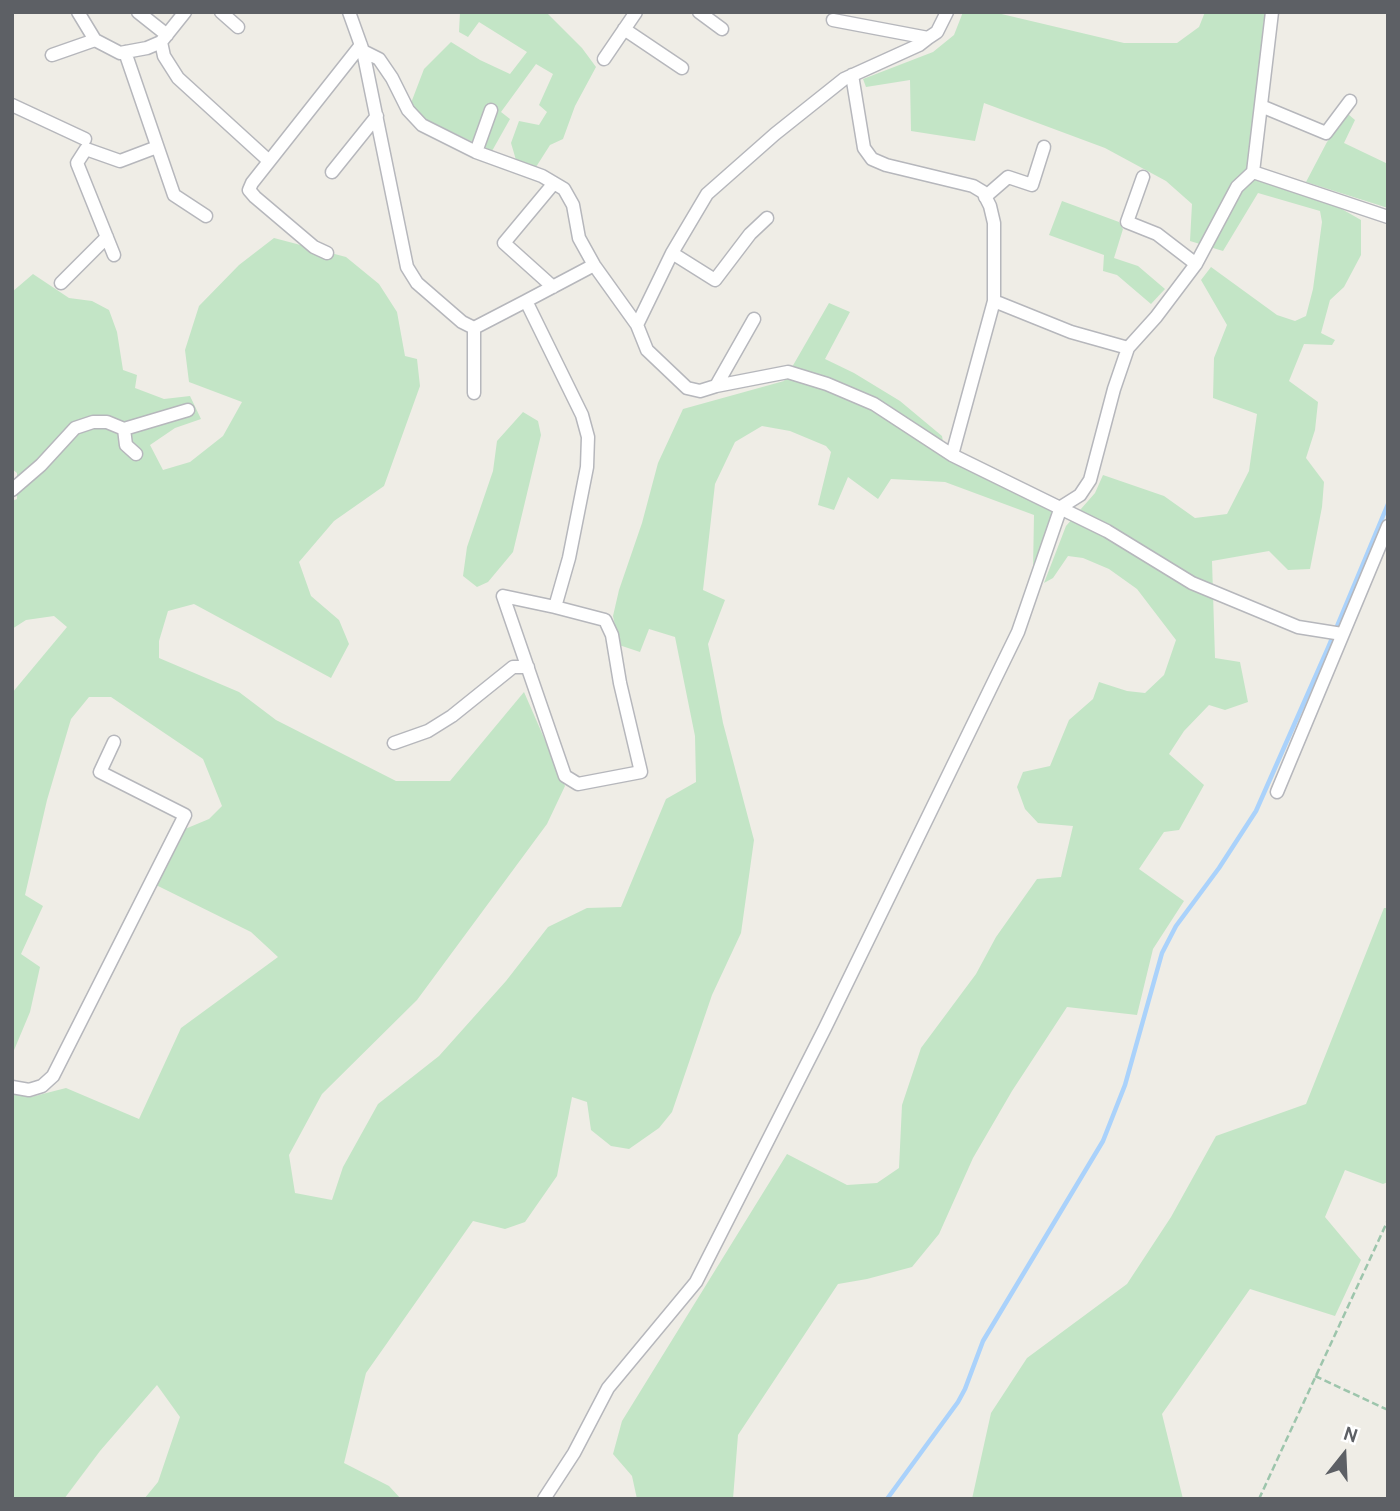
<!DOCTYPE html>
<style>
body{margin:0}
#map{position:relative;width:1400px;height:1511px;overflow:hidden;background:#efede6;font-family:Cabin,sans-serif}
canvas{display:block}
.frame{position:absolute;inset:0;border:14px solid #5d6065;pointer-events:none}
.north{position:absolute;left:1309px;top:1420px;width:70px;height:70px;-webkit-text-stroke:5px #fff;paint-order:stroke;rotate:18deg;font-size:19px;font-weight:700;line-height:28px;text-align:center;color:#5d6065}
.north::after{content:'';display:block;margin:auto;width:24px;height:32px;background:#5d6065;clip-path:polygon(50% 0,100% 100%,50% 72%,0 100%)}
</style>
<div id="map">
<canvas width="1400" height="1511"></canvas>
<div class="frame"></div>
<div class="north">N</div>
</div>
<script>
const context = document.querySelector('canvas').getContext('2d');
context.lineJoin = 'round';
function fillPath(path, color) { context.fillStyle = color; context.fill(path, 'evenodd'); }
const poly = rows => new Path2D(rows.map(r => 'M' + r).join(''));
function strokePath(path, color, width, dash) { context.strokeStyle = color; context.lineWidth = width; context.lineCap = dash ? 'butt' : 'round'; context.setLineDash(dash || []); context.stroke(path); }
fillPath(poly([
 [460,12,546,12,582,48,596,67,575,106,563,139,550,145,536,167,516,160,511,143,519,121,539,125,547,112,539,105,553,74,536,64,501,112,510,119,492,151,424,119,411,103,424,69,451,42,480,60,510,74,527,52,479,22,468,37,459,32],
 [963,12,993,12,1124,43,1177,43,1199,27,1205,12,1265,12,1247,166,1340,208,1361,220,1361,255,1344,287,1330,300,1321,333,1335,340,1332,345,1304,344,1289,381,1318,402,1315,430,1306,458,1324,482,1322,507,1310,569,1288,570,1269,551,1212,561,1215,658,1240,662,1248,702,1225,710,1209,705,1184,731,1169,754,1204,785,1179,830,1164,832,1139,869,1184,901,1153,949,1137,1015,1067,1007,1012,1091,973,1158,939,1234,912,1267,867,1279,838,1284,738,1435,733,1499,637,1499,632,1476,613,1454,622,1421,787,1154,847,1185,877,1183,899,1168,902,1105,921,1048,976,974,996,937,1037,879,1061,877,1073,826,1038,823,1025,809,1017,787,1023,772,1050,766,1069,720,1093,699,1099,682,1127,691,1145,693,1164,675,1176,640,1137,589,1109,569,1083,558,1068,556,1053,578,1044,583,1066,526,1095,493,1103,475,1164,496,1195,518,1227,514,1249,471,1257,414,1213,398,1214,358,1227,325,1201,280,1211,267,1277,315,1295,321,1306,316,1313,289,1322,222,1320,211,1258,193,1223,251,1190,241,1192,204,1166,181,1105,148,984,103,975,141,911,131,910,80,866,87,863,79,933,52,954,35],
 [1348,114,1355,120,1344,143,1388,164,1388,208,1306,182,1327,142],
 [1062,201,1119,222,1123,229,1114,258,1138,266,1165,289,1151,304,1117,275,1103,271,1104,255,1049,235],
 [274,238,346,257,379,284,397,312,405,356,417,359,420,386,384,486,334,521,299,562,311,596,339,620,349,644,331,678,194,604,168,611,159,641,159,658,239,692,276,720,396,781,450,781,524,692,565,786,547,824,417,1000,322,1094,289,1155,295,1193,332,1200,343,1167,378,1104,439,1056,506,981,548,927,587,908,621,907,666,799,696,782,695,736,675,637,649,629,640,652,619,645,613,616,619,590,642,523,658,463,683,409,784,381,829,303,850,312,825,359,854,373,900,401,942,436,946,458,1055,511,1033,570,1034,515,945,482,891,479,878,499,848,477,834,510,818,505,831,452,826,446,790,431,762,426,735,442,715,484,703,590,725,600,708,644,723,723,754,840,741,933,712,995,672,1112,659,1128,629,1149,611,1146,591,1130,587,1102,572,1097,557,1176,525,1222,505,1229,473,1221,366,1373,344,1463,389,1486,401,1499,144,1499,158,1482,180,1417,157,1385,100,1451,64,1499,12,1499,12,1094,31,1097,66,1088,139,1119,181,1028,278,957,251,932,156,885,185,829,209,819,222,806,203,759,111,697,89,697,71,719,47,800,25,895,43,906,21,954,40,967,30,1012,12,1055,12,693,67,627,54,616,26,620,12,629,12,501,17,499,17,473,12,469,12,292,33,274,69,298,92,301,109,310,117,332,123,370,137,375,135,388,164,399,190,396,201,419,175,428,150,445,163,470,190,462,223,436,242,402,189,382,185,350,199,306,239,265],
 [523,412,538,421,541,435,513,552,488,582,477,587,463,576,467,547,493,471,497,441],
 [1384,908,1388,908,1388,1182,1383,1184,1345,1170,1325,1217,1361,1260,1335,1316,1250,1289,1162,1414,1183,1499,972,1499,991,1413,1027,1358,1127,1284,1171,1217,1216,1136,1306,1104]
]), '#c3e5c6');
strokePath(poly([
 [887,1499,958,1402,965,1389,983,1341,1103,1141,1125,1085,1162,953,1176,926,1219,868,1256,811,1328,648,1388,504]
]), '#aad2fb', 4.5);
const street = poly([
 [78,12,95,40],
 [138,12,167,35],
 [221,12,238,27],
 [349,12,363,51,407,267,417,283,462,322,474,328,474,393],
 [699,12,722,29],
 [833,20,928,38],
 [624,29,682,68],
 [161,42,164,56,178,78,269,161],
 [363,51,379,59,392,78,408,110,422,125,476,152,542,176,564,189,573,205,579,238,594,265,637,325,647,350,687,388,700,391,716,386,754,319],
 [125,52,174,195,206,216],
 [52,55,95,40,120,53,147,48,161,42,185,12],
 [604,59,636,12],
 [852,75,864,148,872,159,886,165,973,186,983,192,990,206,994,223,994,301,1071,332,1128,348],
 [12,105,85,139],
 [1261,106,1326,133,1350,101],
 [476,152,491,110],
 [332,172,377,116],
 [1253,172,1388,217],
 [1143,177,1127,222,1157,234,1196,264],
 [985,197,1008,177,1032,185,1044,147],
 [327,253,314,247,255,197,249,190,252,183,361,45],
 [672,253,715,280,750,234,767,218],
 [114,255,77,163,86,149,120,161,157,147],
 [61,283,107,237],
 [553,287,504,243,554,183],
 [637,325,672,253,707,194,775,134,844,79,919,45,928,38,937,32,947,12],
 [474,328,526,301],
 [716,386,788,372,827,384,874,404,952,455,1107,531,1192,583,1298,627,1342,634],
 [124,429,126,445,136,454],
 [952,455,994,301],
 [12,490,41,465,75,428,93,422,107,422,124,429,188,410],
 [555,607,503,596,565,776,578,784,641,772,620,683,612,635,605,620,555,607,569,558,587,467,588,437,582,415,526,301,594,265],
 [394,743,428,731,452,716,513,667,528,667],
 [1277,792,1388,526],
 [12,1087,29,1090,42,1086,53,1076,185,815,100,772,114,742],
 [544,1499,574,1453,608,1388,696,1282,825,1028,1018,632,1061,507,1080,495,1090,480,1114,389,1128,348,1156,317,1196,264,1237,187,1253,172,1272,12]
]);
strokePath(street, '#b6b7bc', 15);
strokePath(poly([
 [1315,1376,1388,1410],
 [1259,1499,1388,1220]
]), '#9dc5ac', 2.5, [7, 3.5]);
strokePath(street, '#fff', 12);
</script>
